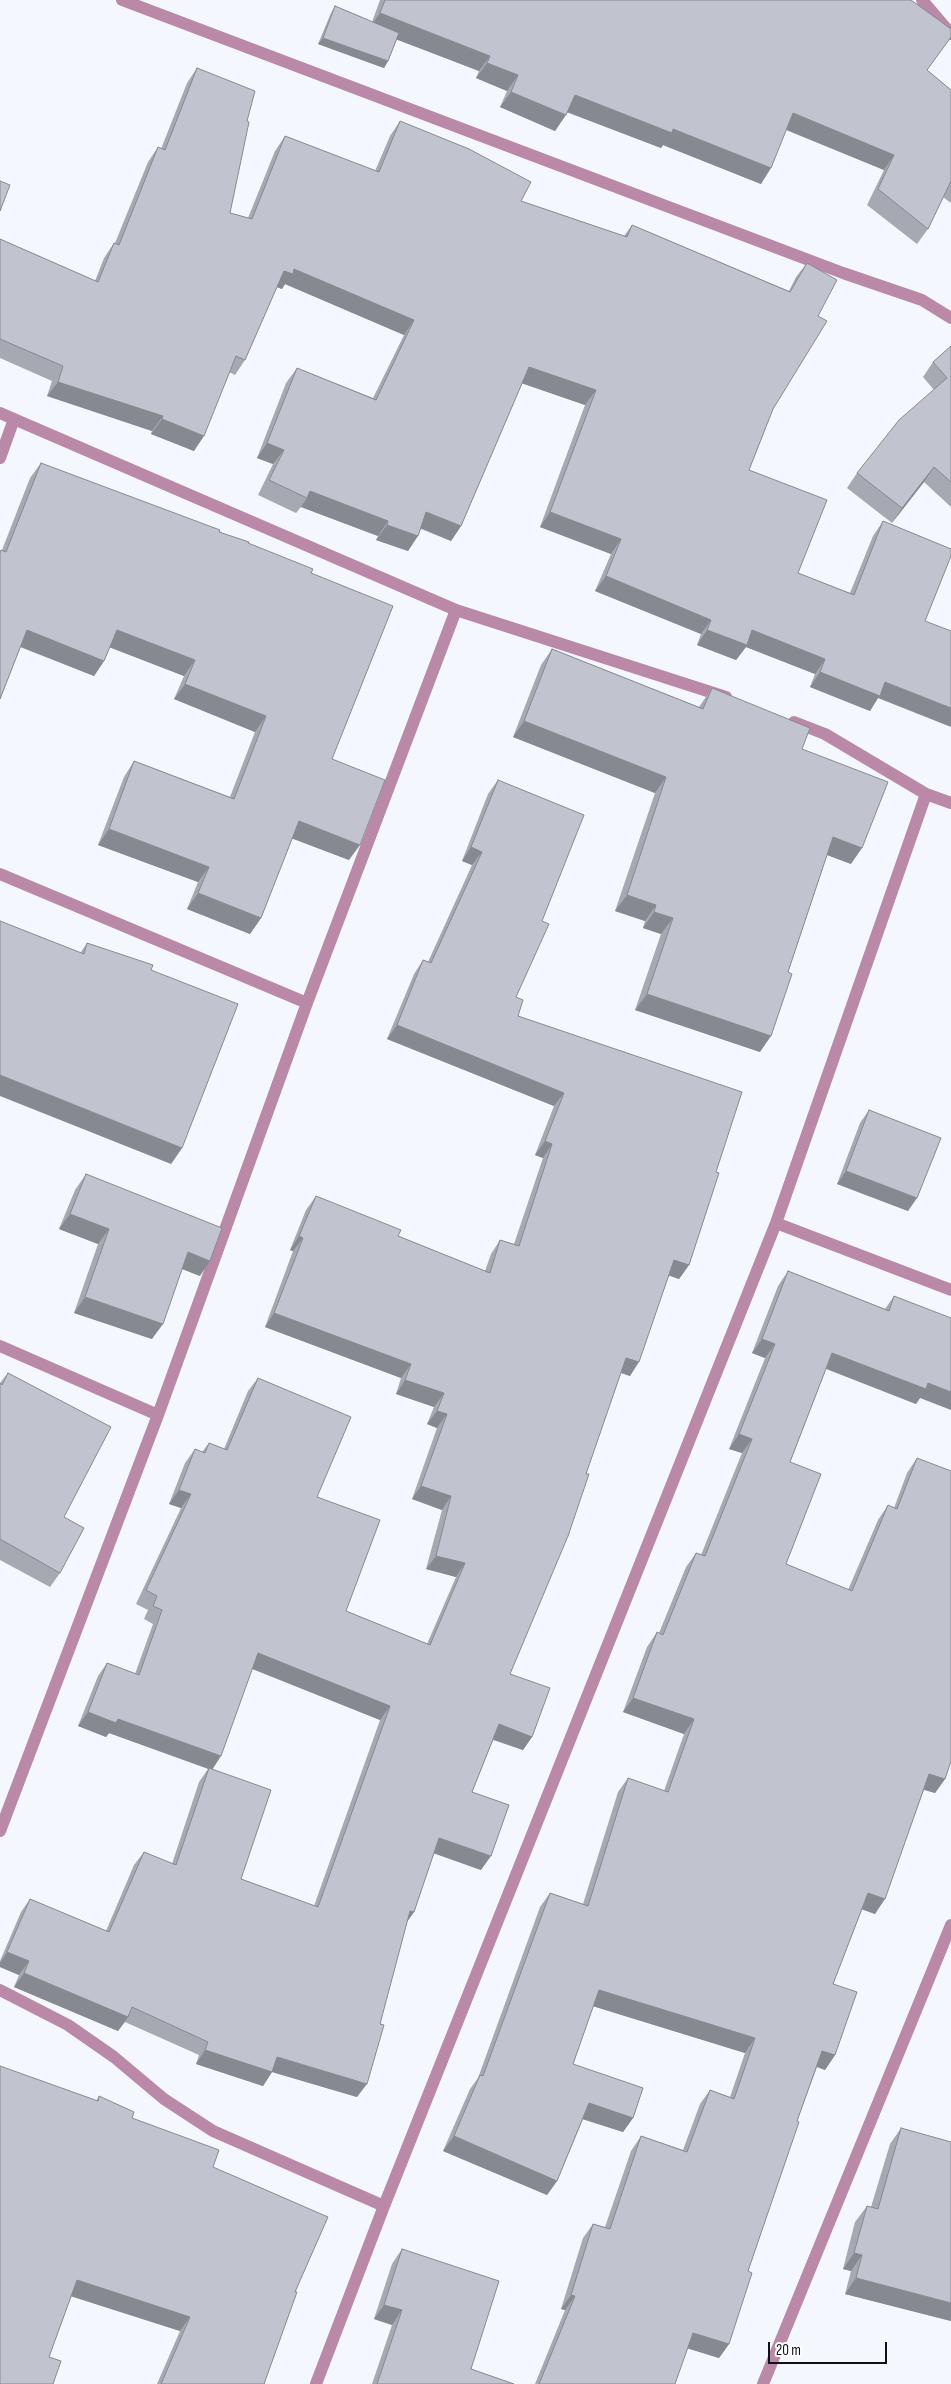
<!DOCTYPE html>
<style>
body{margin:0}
#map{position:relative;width:951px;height:2384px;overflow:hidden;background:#f5f7fe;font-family:"Sofia Sans Condensed",sans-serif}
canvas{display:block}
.scale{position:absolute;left:768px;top:2342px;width:119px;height:22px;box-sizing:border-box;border:2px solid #101115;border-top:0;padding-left:6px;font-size:15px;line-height:18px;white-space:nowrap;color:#101115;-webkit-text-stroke:4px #fff;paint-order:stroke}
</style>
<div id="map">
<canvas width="951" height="2384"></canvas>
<div class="scale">20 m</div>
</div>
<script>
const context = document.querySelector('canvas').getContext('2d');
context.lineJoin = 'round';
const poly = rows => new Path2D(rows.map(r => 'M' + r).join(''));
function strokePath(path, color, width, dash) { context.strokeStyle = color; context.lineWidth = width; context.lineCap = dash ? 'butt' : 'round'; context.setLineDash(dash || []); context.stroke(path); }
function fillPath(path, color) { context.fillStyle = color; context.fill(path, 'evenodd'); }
strokePath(poly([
 [122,0,843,273,922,300,951,318],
 [922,0,951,34],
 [0,413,456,610,726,697],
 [0,458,14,419],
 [794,722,825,734,926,794,951,803],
 [0,874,307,1003],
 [776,1223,951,1290],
 [0,1346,158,1415],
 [0,1831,158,1415,307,1003,456,610],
 [0,1990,68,2025,114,2057,164,2099,213,2131,384,2206],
 [316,2384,384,2206,776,1223,926,794],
 [763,2384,951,1925]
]), '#ba89a8', 12);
fillPath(poly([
 [380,0,911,0,927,70,951,90,951,203,943,197,928,229,917,244,867,205,884,170,786,130,761,184,663,145,661,148,567,112,555,131,500,107,507,91,476,78,479,71,397,39,388,61,384,68,318,44,331,13,335,6,372,22],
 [197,68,247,121,230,213,248,218,275,151,285,136,375,171,390,136,400,121,521,201,624,236,632,225,789,291,796,277,807,263,818,316,773,409,749,470,798,573,850,593,873,536,883,521,878,698,870,711,810,687,815,674,746,647,736,660,697,645,701,634,595,591,611,554,540,527,585,405,522,383,461,526,451,541,421,529,408,551,376,540,378,536,301,507,296,513,258,495,273,464,257,458,286,383,297,368,373,398,404,335,285,284,282,289,277,287,245,360,235,375,229,372,194,451,151,434,152,431,47,396,52,381,0,358,0,239,95,281,104,258,114,243,115,243,148,162,158,147,161,149,187,83],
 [951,346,951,507,924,482,892,523,847,488,857,473,934,390,923,377,933,362],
 [41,463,248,543,311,573,332,759,349,860,292,838,261,918,250,934,187,909,198,882,98,845,124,777,134,761,230,797,255,732,174,699,184,676,110,647,104,661,94,676,20,647,0,699,0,552,1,550,2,550,30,478],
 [552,649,699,707,712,688,802,749,851,864,827,855,760,1052,635,1010,661,934,643,928,645,921,615,911,655,793,513,737,541,665],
 [498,780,542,921,516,997,518,1016,716,1172,689,1265,679,1279,669,1275,630,1376,621,1373,510,1674,532,1737,523,1750,493,1740,472,1792,481,1870,434,1853,414,1912,407,1922,357,2097,272,2072,263,2086,196,2064,199,2055,125,2022,118,2031,14,1987,19,1975,0,1967,0,1961,21,1912,30,1899,106,1931,134,1865,144,1852,172,1864,199,1782,208,1769,109,1733,106,1737,78,1726,98,1676,107,1663,135,1674,153,1624,144,1619,148,1610,136,1604,181,1508,169,1504,185,1463,195,1449,202,1452,209,1443,224,1449,248,1391,258,1378,317,1497,346,1611,427,1644,456,1577,426,1569,442,1510,412,1499,437,1428,427,1424,434,1407,396,1394,401,1378,265,1327,293,1251,290,1250,306,1210,316,1196,398,1236,485,1271,491,1254,500,1240,514,1244,543,1158,535,1155,554,1106,387,1039,414,974,423,960,428,962,472,865,462,861,488,794],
 [252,1669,380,1720,314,1906,241,1879,212,1770],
 [87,943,151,970,182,1148,171,1164,81,952],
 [869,1110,908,1211,837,1184,860,1123],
 [86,1174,200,1276,182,1269,152,1339,74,1313,98,1244,59,1229,75,1190],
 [788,1271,885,1309,894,1296,920,1398,916,1404,826,1369,790,1462,786,1564,848,1590,878,1520,888,1505,894,1508,907,1473,917,1458,945,1779,935,1793,924,1790,875,1914,862,1909,833,1984,835,2055,825,2070,817,2067,797,2121,748,2271,729,2344,719,2358,687,2348,675,2384,535,2384,565,2310,561,2309,583,2238,593,2224,605,2227,631,2151,641,2136,683,2150,700,2104,710,2090,730,2097,745,2053,593,2006,573,2064,633,2118,623,2132,583,2119,557,2181,547,2195,443,2151,470,2089,478,2078,540,1907,550,1893,583,1904,618,1792,628,1778,664,1791,684,1734,623,1712,647,1647,657,1632,659,1633,686,1567,696,1553,701,1555,742,1453,729,1449,765,1358,752,1353,778,1286],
 [8,1373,64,1517,60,1573,50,1587,0,1560,0,1383],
 [99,2096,132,2118,213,2167,295,2292,264,2384,157,2384,180,2331,71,2296,49,2357,0,2384,96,2101],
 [901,2128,951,2321,845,2294,851,2271,843,2269,855,2222,867,2206,871,2207,890,2144],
 [402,2249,471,2369,514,2384,372,2384,392,2325,374,2319,392,2264]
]), '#a6a9b2');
fillPath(poly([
 [380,13,490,56,479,71,369,29],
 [323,38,388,61,384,68,318,44],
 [487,63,518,75,507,91,476,78],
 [511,92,566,115,555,131,500,107],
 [575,95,673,129,771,168,761,184,663,145,661,148,564,111],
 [793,113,894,155,884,170,782,128],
 [294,269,414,320,404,335,285,284,282,289,274,286,284,271],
 [529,367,596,390,585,405,518,382],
 [58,382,163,416,152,431,47,396],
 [162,419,204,436,194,451,151,434],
 [267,443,284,450,273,464,257,458],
 [934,467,924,482,892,523,902,508],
 [310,491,388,521,378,536,301,507,307,498],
 [426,512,461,526,451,541,416,526],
 [550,512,621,539,611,554,540,527],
 [387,525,418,536,408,551,376,540],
 [606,576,711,620,701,634,595,591],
 [27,630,104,661,94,676,16,645],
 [117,630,195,660,184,676,106,646],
 [707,630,752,630,825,659,815,674,746,647,736,660,697,645],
 [820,672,885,682,951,708,951,727,878,698,870,711,810,687],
 [185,684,266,716,255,732,174,699],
 [524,721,666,777,655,793,513,737],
 [299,821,360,845,349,860,288,837],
 [109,829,209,867,198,882,98,845],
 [833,837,862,848,851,864,822,853],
 [471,847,482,852,472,865,462,861],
 [198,893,261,918,250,934,187,909],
 [627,895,656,905,645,921,615,911],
 [654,912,673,918,661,934,643,928],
 [647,994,771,1036,760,1052,635,1010],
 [397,1025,564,1093,554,1106,387,1039],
 [0,1075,182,1148,171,1164,0,1096],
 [545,1141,552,1144,543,1158,535,1155],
 [846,1171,917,1198,908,1211,837,1184],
 [70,1214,109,1229,98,1244,59,1229],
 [299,1236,303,1238,293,1251,290,1250],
 [188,1252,210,1261,200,1276,177,1267],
 [674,1260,689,1265,679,1279,664,1274],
 [85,1297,163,1324,152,1339,74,1313],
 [274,1313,411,1364,401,1378,265,1327],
 [762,1339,775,1344,765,1358,752,1353],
 [832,1353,928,1383,951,1392,951,1410,920,1398,916,1404,822,1367],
 [626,1358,639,1362,630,1376,616,1371],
 [405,1380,444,1393,434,1407,396,1394],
 [437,1411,447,1414,437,1428,427,1424],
 [739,1434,752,1439,742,1453,729,1449],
 [421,1486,451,1496,442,1510,412,1499],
 [179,1490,191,1494,181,1508,169,1504],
 [436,1556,465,1563,456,1577,426,1569],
 [258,1653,390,1706,380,1720,248,1667],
 [633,1698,694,1719,684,1734,623,1712],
 [88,1712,118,1719,221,1756,212,1770,109,1733,106,1737,78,1726],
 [499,1724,532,1737,523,1750,489,1738],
 [929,1774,945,1779,935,1793,919,1788],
 [439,1838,491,1856,481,1870,430,1852],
 [868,1893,885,1899,875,1914,858,1908],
 [410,1911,414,1912,404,1926],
 [7,1952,29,1961,19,1975,0,1967,0,1963],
 [24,1973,128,2017,118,2031,14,1987],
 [599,1990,755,2038,745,2053,589,2005],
 [205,2050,277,2057,367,2084,357,2097,272,2072,263,2086,196,2064],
 [822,2051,835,2055,825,2070,812,2065],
 [589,2103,633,2118,623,2132,579,2118],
 [454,2136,557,2181,547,2195,443,2151],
 [854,2253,862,2255,851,2271,843,2269],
 [856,2278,951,2303,951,2321,845,2294],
 [77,2280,190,2317,180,2331,67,2295],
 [571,2295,575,2296,565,2310,561,2309],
 [384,2305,402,2310,392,2325,374,2319],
 [693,2333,729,2344,719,2358,683,2347]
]), '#878991');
const building = poly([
 [385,0,911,0,951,29,951,37,927,70,951,90,951,181,928,229,878,189,894,155,793,113,771,168,673,129,672,133,575,95,566,115,511,92,518,75,487,63,490,56,380,13,385,0],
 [335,6,399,33,388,61,323,38,335,6],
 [197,68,255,91,247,121,249,122,230,213,252,219,285,136,379,172,400,121,469,149,531,182,521,201,627,237,632,225,790,292,807,263,837,280,818,316,827,321,773,409,749,470,827,500,798,573,854,595,883,521,951,549,951,556,925,621,951,631,951,708,885,682,880,696,820,672,825,659,752,630,747,645,707,630,711,620,606,576,621,539,550,512,596,390,529,367,461,526,426,512,418,536,387,525,388,521,310,491,307,498,269,480,284,450,267,443,297,368,376,400,414,320,294,269,293,274,284,271,245,360,236,356,204,436,162,419,163,416,58,382,63,366,0,339,0,239,98,282,114,243,119,245,158,147,165,150,197,68],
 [0,181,10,185,0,211,0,181],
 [951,346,951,482,934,467,902,508,857,473,899,420,947,378,933,362,951,346],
 [41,463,220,530,219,532,249,542,248,543,313,569,311,573,393,606,332,759,385,780,360,845,299,821,261,918,198,893,209,867,109,829,134,761,234,799,266,716,185,684,195,660,117,630,104,661,27,630,0,699,0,553,1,550,6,552,41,463],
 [552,649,703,709,712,688,810,728,802,749,888,782,862,848,833,837,788,972,792,974,771,1036,647,994,673,918,654,912,656,905,627,895,666,777,524,721,552,649],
 [498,780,584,815,542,921,549,924,516,997,523,1000,518,1016,742,1092,716,1172,719,1173,689,1265,674,1260,639,1362,626,1358,586,1474,589,1474,568,1536,510,1674,550,1688,532,1737,499,1724,472,1792,509,1805,491,1856,439,1838,414,1912,410,1911,380,2024,384,2025,367,2084,277,2057,272,2072,205,2050,208,2042,132,2007,128,2017,24,1973,29,1961,7,1952,30,1899,109,1932,144,1852,176,1865,209,1768,271,1790,241,1879,318,1907,390,1706,258,1653,221,1756,118,1719,116,1723,88,1712,107,1663,139,1675,162,1610,153,1606,157,1596,146,1590,191,1494,179,1490,195,1449,205,1453,209,1443,227,1450,258,1378,351,1417,317,1497,380,1520,346,1611,430,1645,465,1563,436,1556,451,1496,421,1486,447,1414,437,1411,444,1393,405,1380,411,1364,274,1313,303,1238,299,1236,316,1196,401,1230,398,1236,490,1273,500,1240,519,1246,552,1144,545,1141,564,1093,397,1025,423,960,431,963,482,852,471,847,498,780],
 [0,921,84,954,87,943,153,965,151,970,238,1004,182,1148,0,1075,0,921],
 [869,1110,941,1138,917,1198,846,1171,869,1110],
 [86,1174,222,1228,210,1261,188,1252,163,1324,85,1297,109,1229,70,1214,86,1174],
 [788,1271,889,1311,894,1296,951,1318,951,1392,928,1383,926,1389,832,1353,790,1462,821,1474,786,1564,852,1591,888,1505,897,1509,917,1458,951,1471,951,1761,945,1779,929,1774,885,1899,868,1893,833,1984,857,1992,835,2055,822,2051,797,2121,799,2122,748,2271,752,2273,729,2344,693,2333,675,2384,539,2384,575,2296,571,2295,593,2224,610,2229,641,2136,687,2152,710,2090,734,2099,755,2038,599,1990,573,2064,643,2088,633,2118,589,2103,557,2181,454,2136,480,2075,483,2076,550,1893,588,1906,628,1778,668,1792,694,1719,633,1698,657,1632,663,1635,696,1553,705,1556,752,1439,739,1434,775,1344,762,1339,788,1271],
 [8,1373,111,1427,64,1517,84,1528,60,1573,0,1539,0,1383,2,1385,8,1373],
 [0,2066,98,2101,99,2096,134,2112,132,2118,219,2150,213,2167,328,2217,295,2292,297,2292,264,2384,161,2384,190,2317,77,2280,49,2357,61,2361,53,2384,0,2384,0,2066],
 [901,2128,951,2142,951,2303,856,2278,862,2255,854,2253,867,2206,878,2209,901,2128],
 [402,2249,499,2281,471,2369,514,2384,377,2384,402,2310,384,2305,402,2249]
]);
fillPath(building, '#c1c4cf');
strokePath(building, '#878991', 1);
</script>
